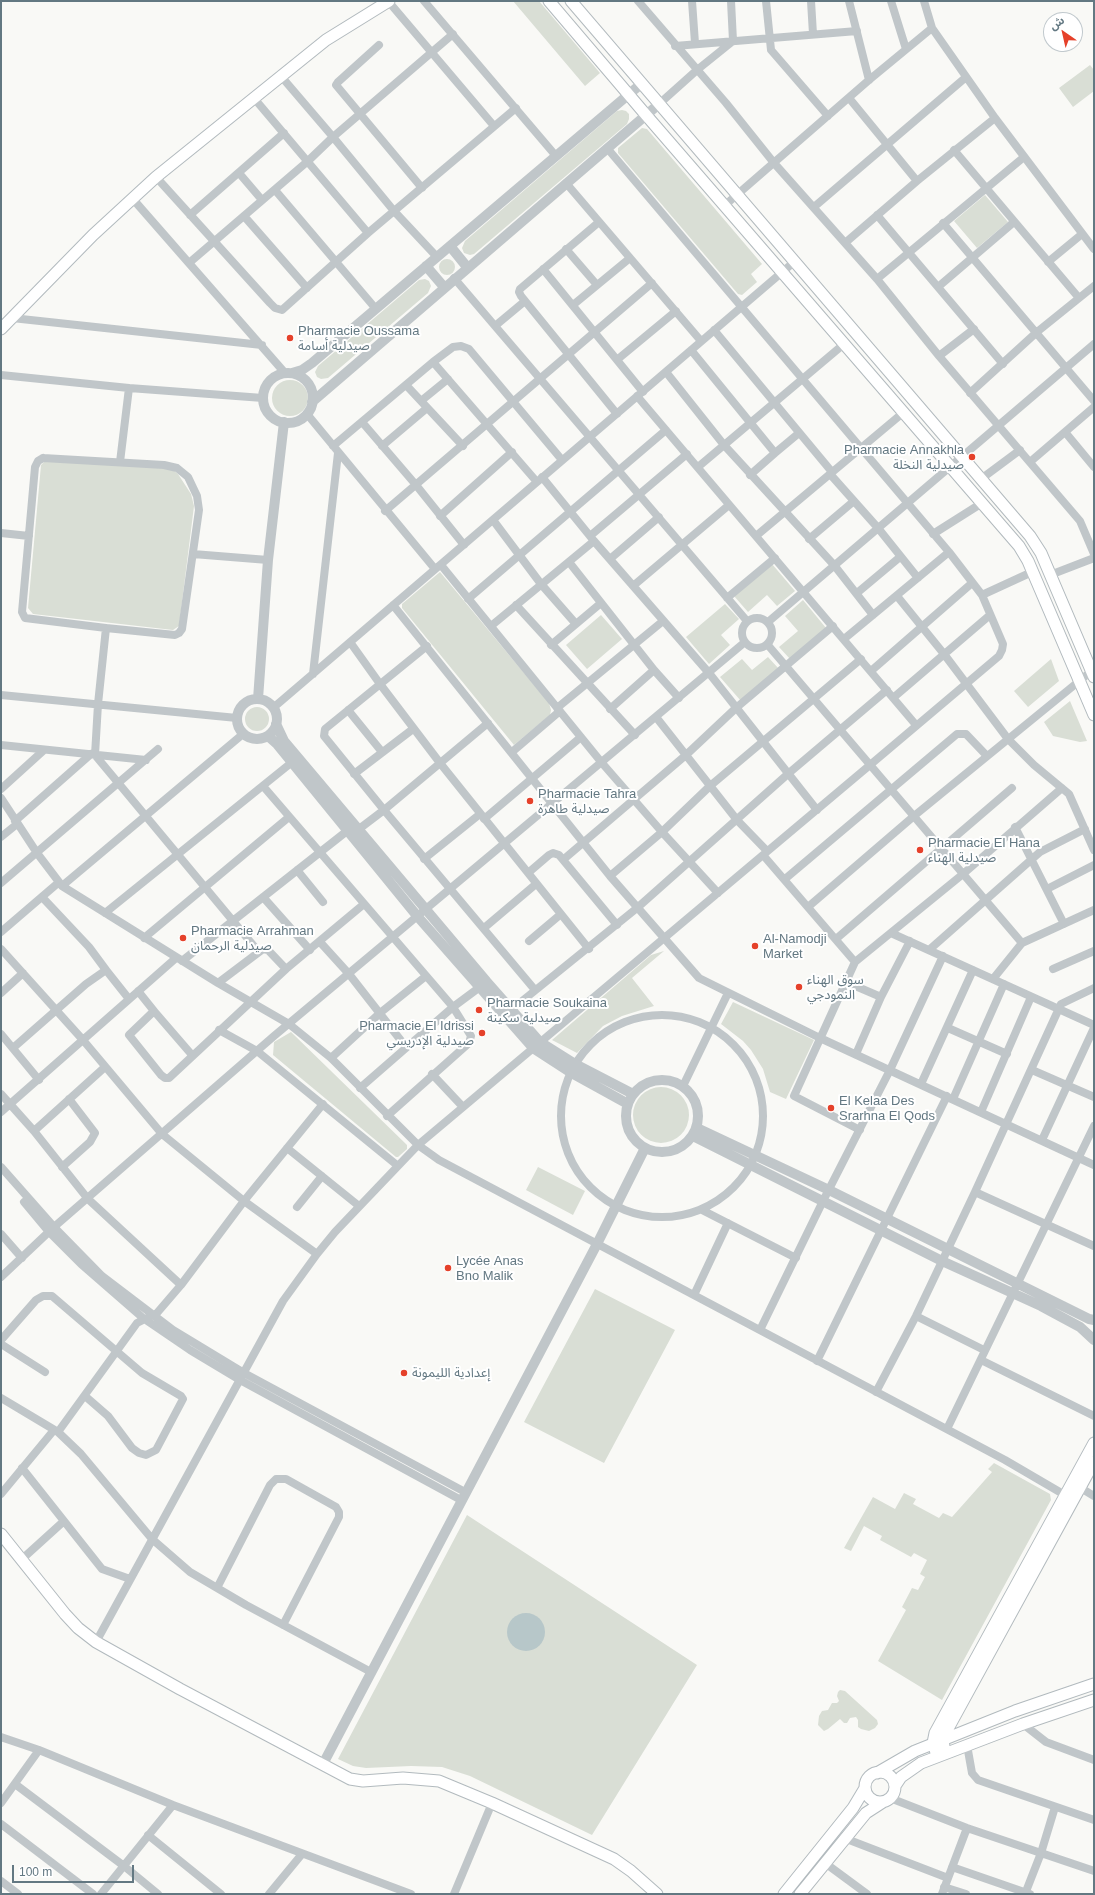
<!DOCTYPE html>
<meta charset="utf-8">
<style>
body{margin:0}
#map{position:relative;width:1095px;height:1895px;overflow:hidden;background:#f9f9f6;font-family:Helvetica,"Noto Sans Arabic",sans-serif}
canvas{display:block}
.frame{position:absolute;inset:0;border:2px solid #637882;pointer-events:none}
.north{position:absolute;left:1043px;top:12px;width:40px;height:40px;box-sizing:border-box;background:#fff;border:1px solid #c1c9cd;border-radius:50%;rotate:326deg;font-size:11px;font-weight:700;line-height:16px;text-align:center;color:#637882}
.north::after{content:'';display:block;margin:auto;width:14px;height:18px;background:#e5412a;clip-path:polygon(50% 0,100% 100%,50% 72%,0 100%)}
.scale{position:absolute;left:12px;top:1865px;width:122px;height:18px;box-sizing:border-box;border:2px solid #637882;border-top:0;padding-left:5px;font-size:12px;line-height:14px;white-space:nowrap;color:#637882;-webkit-text-stroke:3px #fff;paint-order:stroke}
</style>
<div id="map">
<canvas width="1095" height="1895"></canvas>
<div class="frame"></div>
<div class="north">ش</div>
<div class="scale">100 m</div>
</div>
<script>
const context = document.querySelector('canvas').getContext('2d');
context.lineJoin = 'round';
function fillPath(path, color) { context.fillStyle = color; context.fill(path, 'evenodd'); }
const poly = rows => new Path2D(rows.map(r => 'M' + r).join(''));
function strokePath(path, color, width, dash) { context.strokeStyle = color; context.lineWidth = width; context.lineCap = dash ? 'butt' : 'round'; context.setLineDash(dash || []); context.stroke(path); }
function drawText(font, color, halo, rows, align = 'center') {
  context.font = font + ' Helvetica,"Noto Sans Arabic",sans-serif'; context.lineWidth = 4; context.setLineDash([]); context.textBaseline = 'middle'; context.strokeStyle = halo; context.fillStyle = color; for (const [text, x, y, turn = 0] of rows) {
    context.save(); context.translate(x, y); context.rotate((+turn || 0) * Math.PI / 180); context.textAlign = isNaN(turn) ? turn : align; if (halo) context.strokeText(text, 0, 0); context.fillText(text, 0, 0); context.restore();
  }
}
fillPath(poly([
 [513,1,539,1,600,73,585,86],
 [1090,65,1094,70,1094,91,1073,107,1059,88],
 [622,110,626,111,629,114,629,119,627,124,474,254,470,255,464,253,462,248,465,241,617,111],
 [642,128,647,129,762,264,751,274,757,282,742,295,738,294,618,153,618,148],
 [985,195,1008,222,977,248,954,221],
 '439 267a8 8 0 1 1 16 0a8 8 0 1 1-16 0Z',
 [425,279,429,281,431,286,428,293,328,378,321,379,317,377,315,372,318,366,419,280],
 '272 398a18 18 0 1 1 36 0a18 18 0 1 1-36 0Z',
 [46,460,172,469,178,474,191,494,194,506,179,626,173,630,33,614,28,608,41,465],
 [772,564,795,591,777,606,767,595,748,612,734,596],
 [440,572,549,703,551,710,550,715,514,745,402,608,402,604],
 [803,600,826,628,790,659,779,647,798,631,785,616],
 [725,604,739,619,721,635,730,645,709,664,686,637],
 [601,615,622,639,587,669,566,645],
 [768,657,779,669,741,701,720,677,742,659,752,670],
 [1051,659,1059,681,1028,707,1014,691],
 [1070,701,1087,741,1080,742,1053,736,1044,722],
 '245 719a12 12 0 1 1 24 0a12 12 0 1 1-24 0Z',
 [664,951,632,978,654,1006,622,1016,603,1026,577,1053,552,1040,651,955],
 [733,1002,814,1040,786,1099,770,1092,763,1069,751,1050,743,1041,721,1024],
 [291,1032,407,1145,407,1149,398,1157,396,1157,273,1055,274,1042],
 '633 1115a28 28 0 1 1 56 0a28 28 0 1 1-56 0Z',
 [538,1167,585,1191,573,1215,526,1190],
 [595,1289,675,1330,604,1463,524,1422],
 [994,1463,1050,1494,1051,1500,942,1700,878,1661,906,1610,902,1607,912,1588,918,1590,925,1577,920,1574,927,1560,914,1553,911,1557,880,1540,882,1536,864,1526,851,1551,844,1548,873,1497,895,1509,904,1493,916,1499,913,1504,939,1518,943,1513,952,1517,992,1472,988,1469],
 [467,1515,697,1665,592,1835,470,1776,442,1767,411,1766,366,1768,353,1766,338,1759],
 [840,1690,845,1691,877,1720,878,1724,875,1728,869,1731,861,1729,858,1727,858,1720,856,1717,850,1718,847,1723,844,1723,840,1719,828,1729,824,1731,818,1725,819,1716,822,1711,828,1710,832,1703,837,1703,839,1701,837,1696,838,1692]
]), '#d9ded5');
fillPath(poly([
 '507 1632a19 19 0 1 1 38 0a19 19 0 1 1-38 0Z'
]), '#b7c7c9');
const secondary = poly([
 [549,1,646,115,1019,546,1028,561,1094,715],
 [571,1,1030,536,1041,553,1094,677],
 [1,329,93,235,156,177,326,40,389,1],
 [1,1534,65,1614,78,1628,96,1642,180,1689,350,1779,363,1781,403,1778,439,1781,492,1803,614,1859,631,1871,657,1894],
 [945,1753,943,1740,945,1734,1094,1462],
 [937,1756,933,1743,935,1733,1094,1443],
 '865 1787a15 15 0 1 1 30 0a15 15 0 1 1-30 0Z',
 [877,1773,915,1751,1015,1711,1094,1684],
 [895,1786,901,1777,921,1763,1023,1724,1094,1700],
 [784,1894,853,1808,865,1788],
 [800,1894,866,1813,883,1802]
]);
strokePath(secondary, '#b2babe', 13);
strokePath(poly([
 [388,1,494,126],
 [424,1,556,156],
 [638,1,726,103,774,163,877,279,939,356,1080,521,1094,554],
 [692,1,695,43],
 [766,1,771,50,828,116],
 [811,1,813,34],
 [849,1,869,80],
 [891,1,906,49],
 [932,28,995,118,1094,249],
 [379,45,338,82,336,85,422,188],
 [675,46,857,31],
 [253,97,368,233],
 [849,98,917,181],
 [659,104,697,70,733,41,731,1],
 [954,150,1079,298],
 [239,173,262,200],
 [156,177,270,303,275,308,282,310,368,233,516,108],
 [566,183,701,341],
 [275,190,376,309],
 [132,198,285,373],
 [724,206,869,80,932,28,924,1],
 [814,207,965,78],
 [190,215,284,133],
 [877,215,1003,364],
 [244,216,307,288],
 [599,222,520,289,519,292,521,296,617,414],
 [943,223,1094,401],
 [845,243,917,181,995,118],
 [566,249,597,285],
 [437,257,394,211,333,137,453,34],
 [1048,262,1082,234],
 [189,263,308,161,333,137,280,75],
 [543,269,643,392],
 [454,278,747,621],
 [877,279,1024,157],
 [938,287,1014,222],
 [573,305,630,258],
 [12,318,262,345],
 [495,326,525,301],
 [714,330,832,472],
 [691,350,775,453,750,475],
 [939,356,974,329],
 [618,359,676,311],
 [433,362,537,482],
 [666,372,724,445,834,565,873,615],
 [1,375,129,388,263,398],
 [406,385,463,446],
 [970,393,1037,332,1094,286],
 [637,396,916,725],
 [421,401,448,379],
 [307,414,435,569],
 [362,422,416,485,464,545],
 [1065,432,1094,467],
 [333,446,433,362,453,347,461,346,469,349,562,460],
 [382,446,427,408],
 [775,453,799,433],
 [43,458,164,465,177,468,188,477,197,496,199,510,182,629,179,633,175,635,106,628,25,618,22,612,35,467,38,461,43,458],
 [120,462,129,388],
 [1030,462,1094,407],
 [698,467,844,344],
 [830,474,878,528,918,578],
 [542,477,594,541,709,673,817,810],
 [981,479,1020,450],
 [385,511,652,283],
 [440,516,512,452],
 [493,520,541,584,576,624],
 [1,533,29,536],
 [933,534,982,503],
 [590,536,687,454],
 [756,536,904,412],
 [809,539,854,501],
 [193,554,268,560],
 [610,559,659,517],
 [569,562,654,670,679,698],
 [441,565,602,763,662,832,718,893],
 [1050,575,1094,558],
 [633,586,729,505],
 [857,593,900,557],
 [982,595,1032,572],
 [897,596,944,654,1008,739,1034,765,1069,794,1094,850],
 [727,598,775,558],
 [468,599,666,430],
 [393,605,610,876,699,978,820,1038,1094,1165],
 [516,605,635,735],
 '742 633a15 15 0 1 1 30 0a15 15 0 1 1-30 0Z',
 [768,622,1094,344],
 [491,626,594,541],
 [106,628,98,704,95,755,258,951],
 [844,639,949,552],
 [350,642,380,684,440,763,589,949],
 [767,644,1022,943],
 [551,645,601,603],
 [427,646,325,729,324,736,384,810,535,990],
 [871,671,972,583],
 [313,674,338,453],
 [1,695,237,718],
 [893,698,990,615],
 [273,708,794,262],
 [557,708,663,621],
 [610,709,654,670],
 [348,710,382,752],
 [656,717,737,820,767,851],
 [1,745,146,760],
 [512,752,560,711],
 [354,774,413,729],
 [263,786,453,1007,471,1036,469,1043,387,1116],
 [1,789,44,750],
 [1,798,37,853,62,886,218,983,289,1024,331,1058,418,1145,439,1160,1005,1460,1070,1498],
 [484,819,581,737],
 [15,821,91,754],
 [1015,827,1064,924],
 [1,837,17,824],
 [763,855,855,962],
 [424,859,480,814],
 [564,859,686,755,736,708,833,626],
 [297,870,323,902],
 [528,873,549,855,553,853,559,855,617,925],
 [610,876,662,832,710,786,861,659],
 [785,879,957,734,966,734,987,756],
 [1,883,158,749],
 [62,886,243,734],
 [1047,889,1094,865],
 [263,897,310,950],
 [808,907,914,816,1094,669],
 [105,913,291,763],
 [484,928,536,884],
 [1,932,58,883],
 [891,933,1094,1025],
 [144,938,289,817],
 [836,939,1012,788],
 [529,941,561,914],
 [320,942,349,974,406,1047],
 [1,949,83,1040,162,1134,244,1201,317,1254],
 [929,950,1040,852,1085,829],
 [182,961,347,831,359,829,384,810,488,723],
 [1053,969,1094,951],
 [106,970,129,999],
 [993,979,1022,943,1094,910],
 [846,982,881,997],
 [218,983,263,949,268,950,286,969],
 [138,991,154,1011,129,1035,161,1075,165,1078,169,1078,286,969,364,904],
 [1,993,23,973],
 [511,1010,637,908,789,773,887,690],
 [154,1011,192,1055],
 '561 1116a101 101 0 1 1 202 0a101 101 0 1 1-202 0Z',
 [948,1028,1007,1054],
 [219,1030,257,1051,398,1166],
 [1,1034,39,1080],
 [13,1048,86,984,106,970,89,947,42,897],
 [856,1054,881,997,910,941],
 [331,1058,380,1013,426,976],
 [1032,1070,1094,1097],
 [432,1074,463,1107],
 [921,1084,973,970],
 [683,1086,728,993],
 [360,1088,453,1007,484,984],
 [1,1094,34,1131,88,1199,181,1285],
 [953,1099,1004,984],
 [1,1112,176,958],
 [981,1112,1031,997],
 [860,1130,794,1096,855,962,963,874,1062,788],
 [34,1131,105,1067],
 [1042,1140,1094,1028],
 [287,1148,359,1206],
 [1,1167,54,1227,102,1276,173,1330,244,1373,465,1492],
 [62,1167,90,1142,95,1133,69,1099],
 [975,1192,1094,1246],
 [24,1202,49,1232,81,1264,143,1318,190,1350,240,1380,461,1500],
 [297,1207,322,1176],
 [702,1210,796,1258],
 [1,1234,22,1258],
 [1,1277,54,1227,274,1036,745,642],
 [694,1295,728,1223],
 [916,1316,984,1350],
 [760,1330,823,1201,890,1070,943,956],
 [1,1340,36,1300,43,1296,52,1296,142,1373,181,1396,183,1399,156,1450,146,1455,139,1453,132,1448,108,1416,85,1396],
 [1,1344,45,1372],
 [981,1360,1094,1416],
 [817,1361,947,1096],
 [876,1392,916,1316,975,1192,1061,1004,1094,988],
 [1,1398,58,1432,81,1454,152,1539,190,1572,246,1605,371,1672],
 [947,1429,1094,1126],
 [58,1432,137,1323,157,1313,181,1285,244,1201,323,1104],
 [22,1468,102,1569,130,1579],
 [1076,1485,1094,1496],
 [1,1494,54,1430],
 [21,1560,64,1521],
 [217,1588,270,1485,276,1479,286,1479,336,1507,339,1512,339,1517,283,1625],
 [96,1642,283,1301,317,1254,335,1232,418,1145,870,765,999,656,1002,650,1003,644,982,595,949,552,607,148],
 [1023,1724,1046,1742,1094,1760],
 [1,1737,39,1750,173,1805,411,1894],
 [967,1745,972,1773,978,1780,1094,1820],
 [15,1784,124,1866,158,1894],
 [890,1798,967,1828,1094,1871],
 [1,1803,39,1750],
 [1,1824,93,1894],
 [148,1835,221,1894],
 [844,1838,948,1878],
 [825,1863,867,1894],
 [952,1867,1030,1894],
 [1,1881,18,1894],
 [944,1887,966,1894],
 [101,1894,173,1805],
 [269,1894,302,1854],
 [454,1894,492,1803],
 [942,1894,967,1828],
 [1025,1894,1041,1853,1055,1807]
]), '#c0c6c9', 8);
strokePath(poly([
 [450,246,467,267],
 [426,266,444,287],
 [292,373,302,370,312,363,641,84],
 '263 398a25 25 0 1 1 50 0a25 25 0 1 1-50 0Z',
 [312,402,659,104],
 [258,699,268,560,284,422],
 '237 719a20 20 0 1 1 40 0a20 20 0 1 1-40 0Z',
 [276,724,284,741,487,982,540,1042,575,1064,633,1094],
 [268,736,277,744,418,917,533,1048,570,1072,628,1104],
 '626 1116a36 36 0 1 1 72 0a36 36 0 1 1-72 0Z',
 [697,1128,829,1190,1089,1319,1094,1320],
 [693,1136,942,1261,1041,1306,1080,1327,1094,1340],
 [323,1764,597,1244,645,1148]
]), '#c0c6c9', 10);
strokePath(secondary, '#fff', 11);
for (const [x, y, r, color] of [
 [290,338,4,"#e5412a"],
 [972,457,4,"#e5412a"],
 [530,801,4,"#e5412a"],
 [920,850,4,"#e5412a"],
 [183,938,4,"#e5412a"],
 [755,946,4,"#e5412a"],
 [799,987,4,"#e5412a"],
 [479,1010,4,"#e5412a"],
 [482,1033,4,"#e5412a"],
 [831,1108,4,"#e5412a"],
 [448,1268,4,"#e5412a"],
 [404,1373,4,"#e5412a"]
]) { const dot = new Path2D(); dot.arc(x, y, r, 0, 2 * Math.PI); context.fillStyle = color; context.fill(dot); strokePath(dot, '#fff', 1.5); }
drawText('13px', '#637882', '#fff', [
 ["Pharmacie Oussama",298,331],
 ["صيدلية أسامة",298,346],
 ["Pharmacie Annakhla",964,450,"right"],
 ["صيدلية النخلة",964,465,"right"],
 ["Pharmacie Tahra",538,794],
 ["صيدلية طاهرة",538,809],
 ["Pharmacie El Hana",928,843],
 ["صيدلية الهناء",928,858],
 ["Pharmacie Arrahman",191,931],
 ["صيدلية الرحمان",191,946],
 ["Al-Namodji",763,939],
 ["Market",763,954],
 ["سوق الهناء",807,980],
 ["النمودجي",807,995],
 ["Pharmacie Soukaina",487,1003],
 ["صيدلية سكينة",487,1018],
 ["Pharmacie El Idrissi",474,1026,"right"],
 ["صيدلية الإدريسي",474,1041,"right"],
 ["El Kelaa Des",839,1101],
 ["Srarhna El Qods",839,1116],
 ["Lycée Anas",456,1261],
 ["Bno Malik",456,1276],
 ["إعدادية الليمونة",412,1373]
], 'left');
</script>
